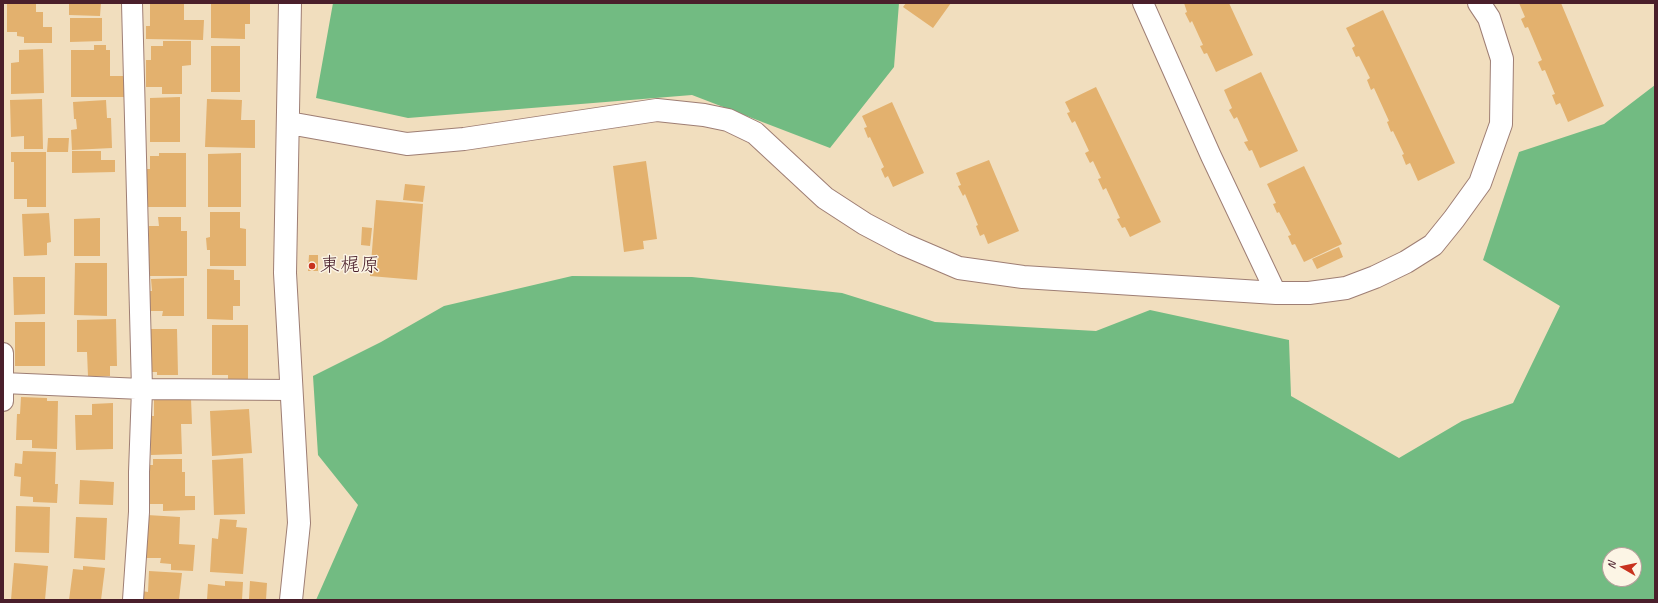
<!DOCTYPE html>
<meta charset="utf-8">
<style>
body{margin:0}
#map{position:relative;width:1658px;height:603px;overflow:hidden;background:#f1debe;font-family:Caveat,sans-serif}
canvas{display:block}
.frame{position:absolute;inset:0;border:4px solid #4a1f2b;pointer-events:none}
.north{position:absolute;left:1602px;top:547px;width:40px;height:40px;box-sizing:border-box;background:#fcf5e5;border:1px solid #b59f9b;border-radius:50%;rotate:279deg;font-size:11px;font-weight:700;line-height:16px;text-align:center;color:#4a1f2b}
.north::after{content:'';display:block;margin:auto;width:14px;height:18px;background:#c8321e;clip-path:polygon(50% 0,100% 100%,50% 72%,0 100%)}
</style>
<div id="map">
<canvas width="1658" height="603"></canvas>
<div class="frame"></div>
<div class="north">N</div>
</div>
<script>
const context = document.querySelector('canvas').getContext('2d');
context.lineJoin = 'round';
function fillPath(path, color) { context.fillStyle = color; context.fill(path, 'evenodd'); }
const poly = rows => new Path2D(rows.map(r => 'M' + r).join(''));
function strokePath(path, color, width, dash) { context.strokeStyle = color; context.lineWidth = width; context.lineCap = dash ? 'butt' : 'round'; context.setLineDash(dash || []); context.stroke(path); }
function drawText(font, color, halo, rows, align = 'center') {
  context.font = font + ' Caveat,"Klee One",sans-serif'; context.lineWidth = 3; context.setLineDash([]); context.textBaseline = 'middle'; context.strokeStyle = halo; context.fillStyle = color; for (const [text, x, y, turn = 0] of rows) {
    context.save(); context.translate(x, y); context.rotate((+turn || 0) * Math.PI / 180); context.textAlign = isNaN(turn) ? turn : align; if (halo) context.strokeText(text, 0, 0); context.fillText(text, 0, 0); context.restore();
  }
}
fillPath(poly([
 [333,3,899,3,894,67,830,148,692,95,408,118,316,98],
 [1655,85,1655,600,316,600,358,505,318,455,313,376,381,342,444,306,572,276,692,277,842,293,935,322,1096,331,1150,310,1289,340,1291,396,1399,458,1462,421,1513,403,1560,306,1483,260,1519,152,1604,124],
 [1610,555,1634,555,1634,579,1610,579]
]), '#72bb82');
fillPath(poly([
 [7,3,36,3,36,12,43,12,43,27,52,27,52,43,24,43,24,37,17,36,17,32,7,32],
 [69,3,101,3,100,16,69,15],
 [150,3,184,3,184,20,204,20,203,40,146,39,146,26,150,26],
 [211,3,250,3,250,24,245,24,245,39,211,38],
 [906,3,951,3,933,28,903,7],
 [1184,3,1229,3,1253,55,1216,72,1207,53,1204,54,1200,46,1203,45,1192,21,1190,23,1185,13,1187,12],
 [1519,3,1561,3,1604,106,1568,122,1560,103,1556,105,1552,95,1555,94,1545,70,1542,71,1538,62,1542,60,1528,27,1525,28,1521,19,1525,17],
 [1383,10,1455,163,1418,181,1410,163,1406,165,1402,155,1404,154,1393,131,1391,132,1387,122,1389,121,1374,88,1371,90,1367,80,1370,78,1359,56,1356,57,1352,48,1355,46,1346,28],
 [70,18,102,18,102,41,70,42],
 [163,41,191,41,191,65,182,66,182,94,162,94,162,87,146,87,146,60,151,60,151,46,163,46],
 [94,45,106,45,106,50,110,50,110,76,127,76,127,97,71,97,71,50,94,50],
 [211,46,240,46,240,92,211,92],
 [43,49,44,93,11,94,11,63,19,62,19,50],
 [1261,72,1298,151,1260,168,1252,150,1249,151,1244,142,1248,141,1237,117,1234,119,1229,110,1232,108,1224,90],
 [1096,87,1161,222,1130,237,1125,227,1122,228,1117,219,1120,218,1106,188,1103,190,1098,179,1101,178,1093,161,1090,163,1085,153,1089,151,1075,121,1072,123,1067,113,1070,112,1065,102],
 [180,97,180,142,150,142,150,98],
 [42,99,43,149,24,149,24,136,11,137,10,100],
 [207,99,242,100,241,120,255,120,255,148,205,147],
 [106,100,107,118,111,118,112,148,72,150,71,130,77,129,76,119,74,119,73,102],
 [892,102,924,173,893,187,888,176,885,178,881,169,884,167,870,137,868,138,864,128,867,127,862,116],
 [48,138,69,138,68,152,47,152],
 [72,151,101,151,101,160,115,160,115,172,72,173],
 [11,152,46,152,46,207,27,207,27,199,14,199,14,162,11,162],
 [159,153,186,153,186,207,147,207,147,169,150,169,150,156,159,156],
 [241,153,241,207,208,207,208,154],
 [989,160,1019,231,988,244,984,234,980,236,976,226,978,225,965,194,963,196,958,186,961,185,956,173],
 [646,161,657,239,643,241,644,249,624,252,613,166],
 [1304,166,1342,244,1304,262,1295,244,1292,245,1288,236,1291,235,1279,212,1277,213,1273,204,1276,203,1267,184],
 [405,184,425,186,423,202,403,200],
 [376,200,423,204,417,280,370,276],
 [210,212,240,212,240,228,246,229,246,266,210,266,210,250,207,250,206,238,210,237],
 [49,213,51,242,47,243,47,255,24,256,22,214],
 [158,217,181,217,181,231,187,231,187,276,146,276,146,241,149,241,149,226,159,226],
 [100,218,100,256,74,256,74,219],
 [362,227,372,228,370,246,361,245],
 [1339,247,1343,257,1317,269,1312,259],
 [309,255,318,255,318,271,308,271],
 [75,263,107,263,107,316,74,315],
 [207,269,234,270,234,280,240,280,240,306,233,306,233,320,207,319],
 [13,277,45,277,45,314,14,315],
 [184,278,184,316,162,316,163,311,148,311,148,291,152,291,151,279],
 [116,319,117,366,110,366,110,376,88,376,87,352,77,352,77,320],
 [15,322,45,322,45,366,15,366],
 [212,325,248,325,248,381,228,381,228,375,212,375],
 [147,329,177,329,178,375,157,375,157,372,147,372],
 [21,397,47,398,47,401,58,401,57,449,32,448,32,440,16,440,17,414,20,414],
 [191,399,192,424,181,424,182,454,151,455,150,416,154,416,154,400],
 [113,403,113,449,76,450,75,415,92,415,92,404],
 [249,409,252,453,212,456,210,411],
 [23,451,56,452,55,484,58,484,57,503,33,502,33,497,20,496,21,477,14,476,15,463,22,464],
 [243,458,245,514,214,515,212,460],
 [153,459,182,459,182,472,185,472,185,496,195,496,195,510,163,511,163,504,150,504,149,465,153,465],
 [80,480,114,482,113,505,79,504],
 [16,506,50,507,49,553,15,552],
 [147,515,180,517,179,544,195,545,193,571,171,570,171,564,160,563,161,558,145,558],
 [76,517,107,518,105,560,74,558],
 [220,519,237,520,236,527,247,528,243,574,210,572,212,538,218,539],
 [14,563,48,566,45,600,11,600],
 [83,566,105,568,101,600,69,600,73,569,83,570],
 [149,571,182,573,179,600,142,600,142,591,148,592],
 [225,581,243,582,242,600,207,600,208,584,225,586],
 [250,581,267,583,266,600,249,599]
]), '#e3b16e');
const minor = poly([
 [132,3,142,389,139,472,139,512,133,600],
 [1143,3,1211,156,1276,293],
 [3,353,3,401],
 [3,383,142,389,292,390]
]);
const tertiary = poly([
 [290,3,285,273,299,523,291,600],
 [289,123,407,144,464,139,657,110,704,115,728,120,755,133,825,198,865,224,903,244,959,268,1023,277,1276,293,1309,293,1346,288,1375,277,1406,262,1433,245,1454,219,1480,183,1501,124,1502,59,1489,18,1479,3]
]);
strokePath(minor, '#9e7e74', 22);
strokePath(tertiary, '#9e7e74', 24);
strokePath(minor, '#fff', 20);
strokePath(tertiary, '#fff', 22);
for (const [x, y, r, color] of [
 [312,266,4,"#c8321e"]
]) { const dot = new Path2D(); dot.arc(x, y, r, 0, 2 * Math.PI); context.fillStyle = color; context.fill(dot); strokePath(dot, '#fcf5e5', 1.5); }
drawText('20px', '#4a1f2b', '#fcf5e5', [
 ["東梶原",320,266]
], 'left');
</script>
